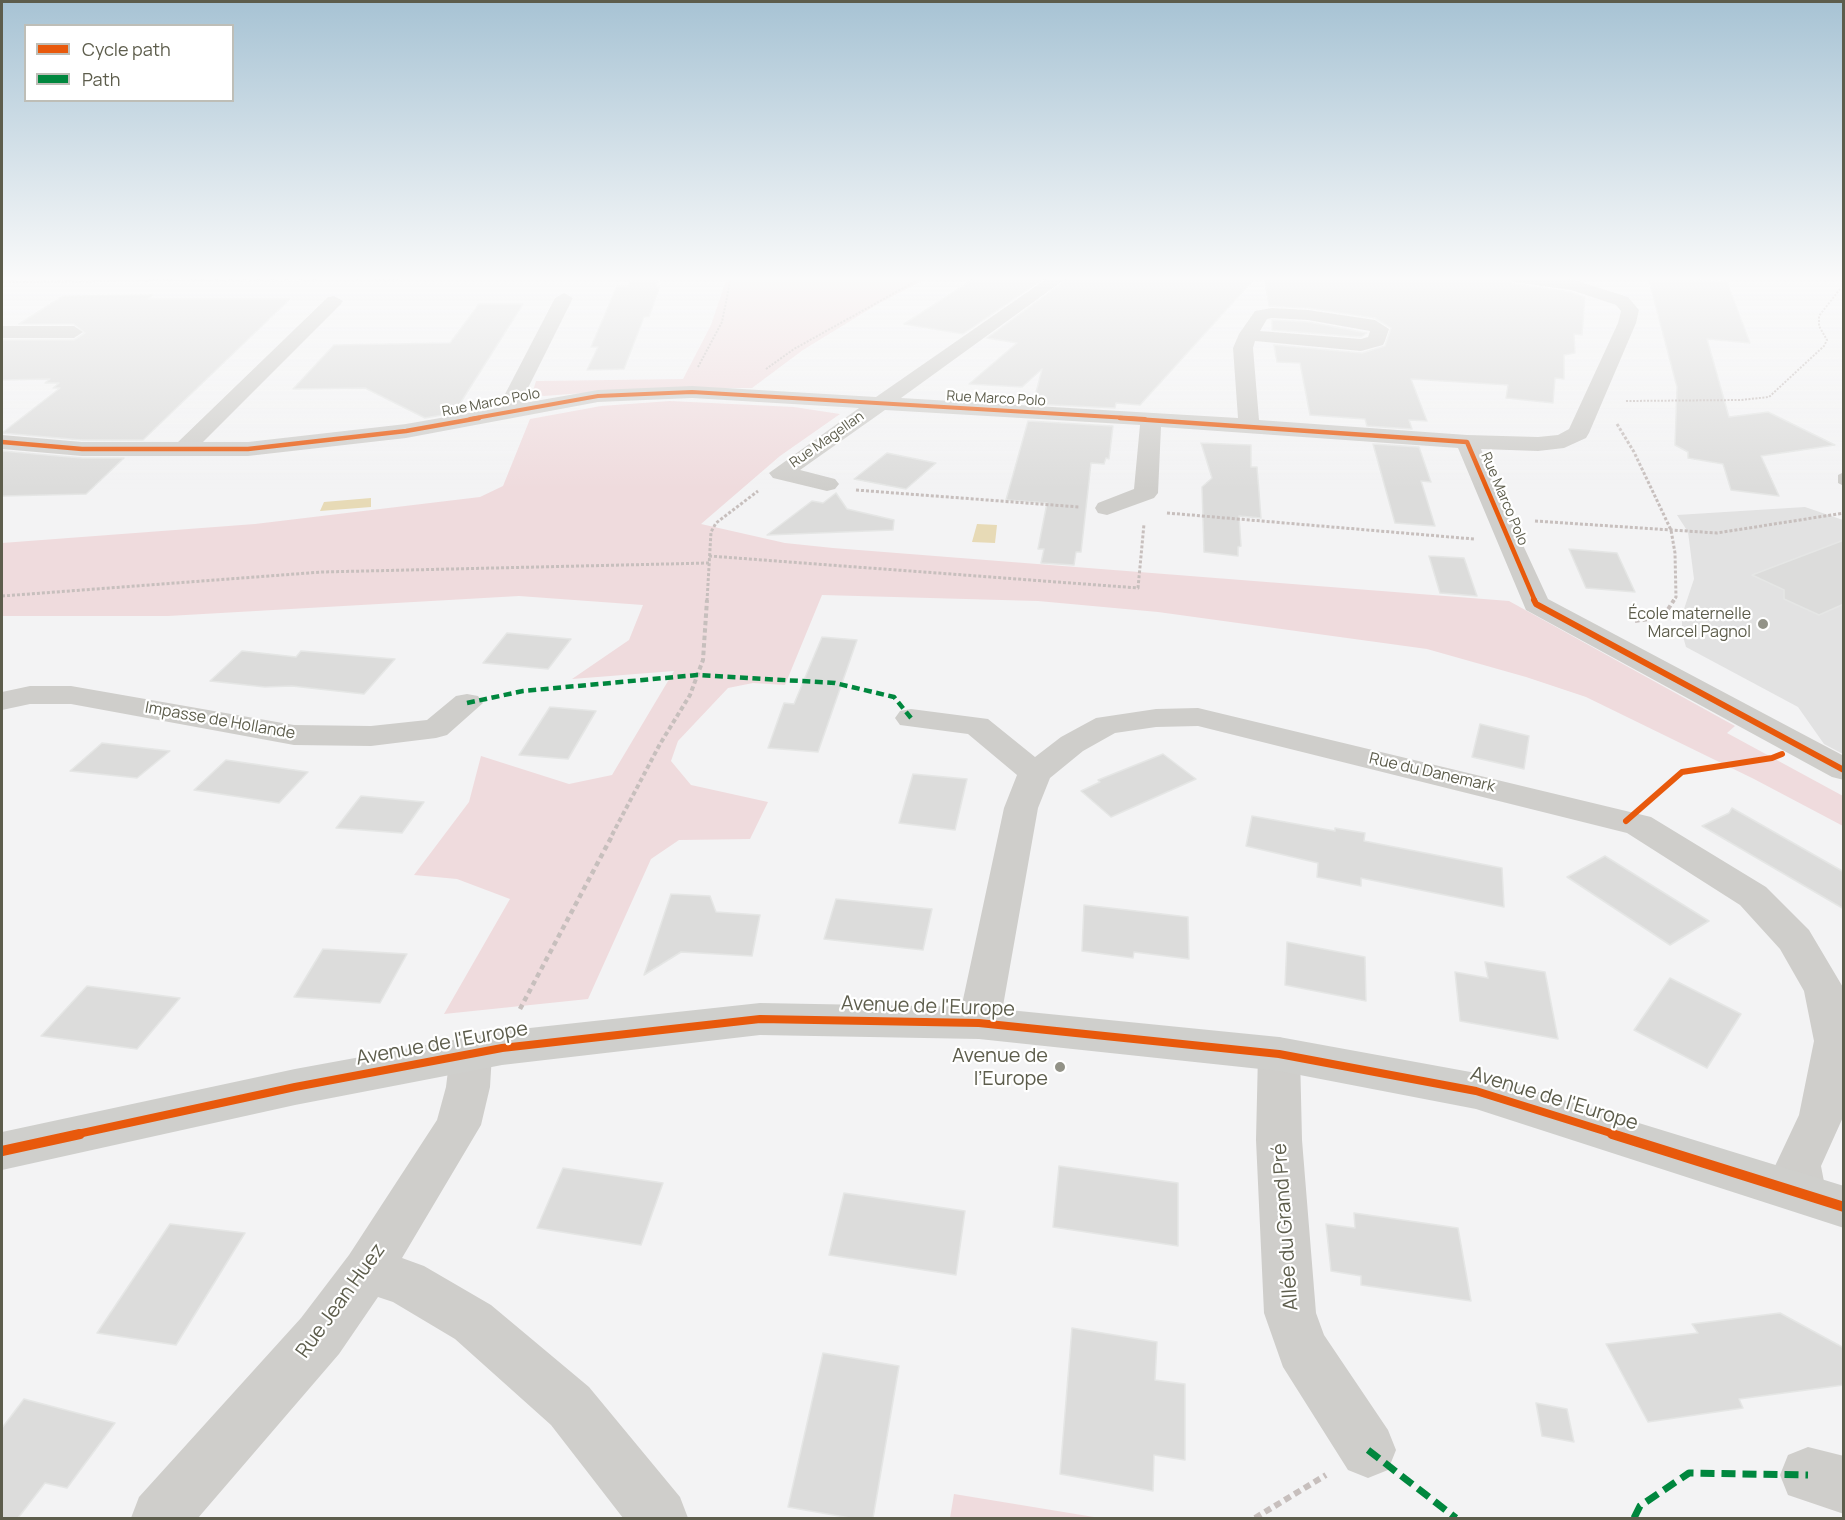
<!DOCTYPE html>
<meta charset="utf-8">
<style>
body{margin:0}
#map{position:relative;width:1845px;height:1520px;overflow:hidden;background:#f3f3f4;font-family:Manrope,sans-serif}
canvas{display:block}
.frame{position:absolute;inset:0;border:3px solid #5d5d4c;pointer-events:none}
.legend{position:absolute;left:24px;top:24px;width:210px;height:78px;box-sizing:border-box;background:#fff;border:2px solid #bebeb7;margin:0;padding:8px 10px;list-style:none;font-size:18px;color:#5d5d4c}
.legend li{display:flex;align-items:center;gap:12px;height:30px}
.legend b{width:30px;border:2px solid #bebeb7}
</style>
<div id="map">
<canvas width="1845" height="1520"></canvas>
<div class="frame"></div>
<ul class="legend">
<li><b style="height:8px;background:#e8590c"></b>Cycle path</li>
<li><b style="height:8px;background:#00873e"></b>Path</li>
</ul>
</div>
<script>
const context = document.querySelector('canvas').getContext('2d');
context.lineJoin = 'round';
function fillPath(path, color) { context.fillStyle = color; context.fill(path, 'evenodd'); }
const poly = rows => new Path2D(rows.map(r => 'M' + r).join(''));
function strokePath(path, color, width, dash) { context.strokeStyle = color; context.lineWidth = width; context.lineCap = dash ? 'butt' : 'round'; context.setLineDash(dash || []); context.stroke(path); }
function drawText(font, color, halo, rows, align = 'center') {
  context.font = font + ' Manrope,sans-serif'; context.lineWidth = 4.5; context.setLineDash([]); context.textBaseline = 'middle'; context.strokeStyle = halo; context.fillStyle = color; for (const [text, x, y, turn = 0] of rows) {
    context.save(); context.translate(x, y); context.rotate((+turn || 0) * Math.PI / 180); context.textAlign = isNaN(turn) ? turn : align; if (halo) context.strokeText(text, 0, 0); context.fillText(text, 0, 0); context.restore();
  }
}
fillPath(poly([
 [1805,507,1843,520,1843,754,1824,744,1798,707,1686,647,1682,633,1682,615,1694,579,1688,532,1677,515]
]), '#e2e2e2');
fillPath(poly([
 [727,277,930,277,878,304,803,350,752,388,650,388,544,396,532,394,536,381,683,379,711,325],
 [670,401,794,407,840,414,780,456,701,524,785,543,833,548,1509,601,1735,726,1727,733,1843,796,1843,826,1754,779,1586,697,1526,677,1427,649,1158,612,1038,601,822,595,785,685,753,683,728,688,678,741,671,761,691,785,768,802,750,839,679,840,651,859,588,999,444,1014,510,899,457,879,414,875,469,802,481,756,569,784,612,775,674,671,572,679,629,640,643,605,519,596,168,616,2,616,2,543,255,524,480,497,503,486,530,419,601,406],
 [954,1494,1100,1518,950,1518]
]), '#efdbdd');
fillPath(poly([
 [371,498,371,507,320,511,324,502],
 [977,524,997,525,995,543,972,542]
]), '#e7dab6');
const building = poly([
 [633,277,660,277,656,286,660,286,649,317,644,317,624,369,587,370,598,347,591,347,617,286,628,286,633,277],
 [977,277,1046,277,963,334,904,324,977,277],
 [1070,277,1256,277,1140,405,1116,403,1115,408,1033,404,1042,369,1022,387,969,384,1017,343,987,338,1070,277],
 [1264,277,1504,277,1514,284,1570,292,1585,297,1582,335,1574,334,1575,353,1564,355,1564,379,1555,378,1553,403,1506,398,1508,385,1411,379,1427,421,1409,420,1412,429,1367,426,1365,419,1310,415,1300,363,1277,362,1274,345,1362,353,1385,346,1391,328,1375,318,1308,308,1269,306,1264,277],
 [1648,277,1727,282,1750,343,1707,339,1729,417,1768,412,1835,445,1761,456,1779,496,1731,490,1723,464,1688,458,1688,452,1675,445,1677,387,1648,277],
 [153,295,148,299,290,299,143,440,82,440,2,433,60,388,53,388,59,383,45,383,50,379,2,380,2,340,74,340,85,333,74,324,19,324,63,296,153,295],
 [479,304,523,304,454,413,425,418,365,388,293,389,334,345,450,343,479,304],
 [1272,320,1308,322,1367,333,1361,337,1272,330,1272,320],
 [1028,421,1113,426,1109,459,1106,458,1104,464,1091,463,1081,552,1076,552,1074,565,1041,563,1044,549,1038,549,1047,503,1006,500,1028,421],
 [1201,443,1251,445,1251,467,1257,467,1261,518,1239,516,1241,546,1238,547,1238,556,1204,552,1202,487,1212,478,1201,443],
 [1373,444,1419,447,1431,482,1421,481,1435,526,1395,523,1373,444],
 [2,451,82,458,124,458,86,494,2,496,2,451],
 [887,453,936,463,906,489,854,479,887,453],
 [836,493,847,509,894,520,893,530,767,535,812,501,823,503,836,493],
 [1844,540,1844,604,1819,615,1784,599,1784,590,1752,575,1844,540],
 [1569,549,1617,553,1635,592,1586,588,1569,549],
 [1429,556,1464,558,1477,596,1440,593,1429,556],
 [507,633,571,639,548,669,483,663,507,633],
 [822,637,857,640,818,752,768,748,784,703,794,704,822,637],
 [242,651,296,657,301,651,395,659,364,694,292,686,265,687,210,681,242,651],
 [550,707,596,711,568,759,519,755,550,707],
 [1480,724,1529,736,1524,769,1472,757,1480,724],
 [102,743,170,751,137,778,70,771,102,743],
 [1163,754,1196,779,1111,817,1081,791,1100,782,1098,780,1163,754],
 [226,760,308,772,279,803,194,790,226,760],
 [913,774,967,779,955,830,899,823,913,774],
 [361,796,424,802,402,833,336,828,361,796],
 [1732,808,1844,872,1844,909,1702,826,1729,813,1732,808],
 [1252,816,1335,831,1335,828,1365,833,1364,841,1502,868,1504,907,1361,878,1361,886,1317,877,1318,863,1246,846,1252,816],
 [1605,856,1709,921,1670,945,1567,877,1605,856],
 [671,894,710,896,716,912,760,915,752,956,681,952,644,975,671,894],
 [836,899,932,909,923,950,824,939,836,899],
 [1084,905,1188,917,1189,959,1134,952,1133,958,1082,951,1084,905],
 [1287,942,1365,957,1366,1001,1285,985,1287,942],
 [323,949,407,954,380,1003,294,997,323,949],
 [1485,962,1545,972,1558,1039,1460,1021,1455,972,1488,978,1485,962],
 [1670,978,1741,1014,1707,1068,1634,1030,1670,978],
 [87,986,180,998,137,1049,41,1036,87,986],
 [1059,1166,1178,1183,1178,1246,1053,1227,1059,1166],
 [563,1168,663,1183,641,1245,537,1228,563,1168],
 [844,1193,965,1211,956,1275,829,1255,844,1193],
 [1354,1213,1458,1228,1471,1301,1361,1285,1361,1276,1331,1271,1326,1224,1355,1228,1354,1213],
 [170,1224,245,1233,176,1345,97,1333,170,1224],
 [1780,1313,1844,1348,1844,1385,1739,1399,1743,1408,1648,1422,1606,1344,1698,1333,1692,1324,1780,1313],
 [1072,1328,1157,1342,1155,1380,1185,1384,1185,1460,1154,1455,1153,1491,1060,1474,1072,1328],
 [823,1353,899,1366,873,1518,850,1518,788,1507,823,1353],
 [24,1399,115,1423,67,1488,45,1483,18,1518,2,1518,2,1428,24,1399],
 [1536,1403,1567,1409,1574,1442,1542,1436,1536,1403]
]);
fillPath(building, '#dcdcdb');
strokePath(building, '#e5e6e5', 1.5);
strokePath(poly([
 [347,279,519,277],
 [2,282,316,279],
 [698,367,722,322,731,277],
 [766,369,794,349,923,277],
 [1626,401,1741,400,1769,397,1824,346,1827,340,1819,326,1819,316,1840,289]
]), '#c7bfbd', 2, [2, 1.5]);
strokePath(poly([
 [1617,424,1634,452,1671,530,1675,553,1676,597,1673,601],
 [856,490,1079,507],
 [1167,513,1474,539],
 [1535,521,1717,533,1844,513],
 [709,556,1138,588,1144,524],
 [2,596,322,572,709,563],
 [707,601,711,532,716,523,758,491]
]), '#c7bfbd', 3, [3, 2]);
strokePath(poly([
 [1635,621,1663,617,1674,600],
 [612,835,660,744,690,695,703,660,707,600]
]), '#c7bfbd', 4, [4.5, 3]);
strokePath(poly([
 [520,1009,613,834]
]), '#c7bfbd', 4.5, [5, 4]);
strokePath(poly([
 [1255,1518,1326,1475]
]), '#c7bfbd', 6, [7, 4.5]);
fillPath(poly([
 [1844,472,1844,486,1838,483,1838,475,1844,472]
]), '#cfcecb');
fillPath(poly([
 [1049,277,1068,277,901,398,1238,418,1233,348,1239,334,1255,311,1272,308,1308,310,1375,320,1389,329,1385,341,1383,345,1361,351,1255,341,1253,348,1259,420,1467,435,1538,437,1558,435,1569,429,1618,323,1621,311,1616,305,1571,290,1514,282,1506,277,1549,277,1574,280,1628,297,1639,310,1636,323,1589,433,1586,438,1564,448,1538,451,1481,449,1498,491,1548,599,1844,756,1844,780,1832,777,1526,610,1458,448,1161,427,1158,493,1154,498,1107,515,1098,513,1095,508,1098,503,1134,489,1140,425,885,410,800,470,835,479,839,484,835,489,827,491,773,478,769,473,859,408,692,398,598,402,406,438,248,456,82,456,2,449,2,435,82,442,178,442,328,297,334,296,343,301,340,305,203,442,248,442,406,424,503,407,503,398,555,298,564,293,573,298,523,398,524,403,598,390,692,386,876,397,1049,277],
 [1272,318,1308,320,1370,331,1368,337,1361,339,1260,331,1267,319,1272,318],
 [2,326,74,326,83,332,74,338,2,338,2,326],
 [30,686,71,686,294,725,371,726,427,720,456,696,467,694,478,696,483,703,447,735,436,738,371,746,294,745,71,704,30,704,2,710,2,692,30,686],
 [1198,708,1651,817,1766,887,1809,930,1844,989,1844,1115,1821,1166,1826,1192,1819,1207,1802,1213,1785,1207,1778,1192,1775,1166,1799,1115,1814,1041,1804,991,1780,949,1740,905,1627,833,1198,726,1156,727,1115,733,1083,751,1050,778,1038,808,1000,1023,994,1034,979,1039,964,1034,958,1023,1004,808,1017,775,968,734,900,725,895,718,900,711,911,709,988,719,1035,757,1061,737,1096,718,1156,709,1198,708],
 [471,1037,486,1042,492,1054,490,1087,481,1125,402,1258,424,1266,491,1305,589,1387,680,1497,688,1518,623,1518,551,1425,455,1339,393,1302,378,1297,339,1354,198,1518,131,1518,139,1497,301,1318,349,1255,437,1120,446,1087,450,1054,456,1042,471,1037],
 [1279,1037,1294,1042,1300,1054,1302,1140,1316,1313,1324,1335,1388,1430,1396,1450,1388,1470,1368,1478,1348,1470,1283,1367,1264,1313,1256,1140,1258,1054,1264,1042,1279,1037],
 [1808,1447,1844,1456,1844,1514,1788,1495,1780,1475,1788,1455,1808,1447]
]), '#cfcecb');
fillPath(poly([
 [760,1003,979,1007,1279,1037,1476,1073,1844,1186,1844,1228,1476,1109,1279,1071,979,1039,760,1035,502,1065,295,1105,2,1170,2,1132,295,1069,502,1031,760,1003]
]), '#cfcfcc');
strokePath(poly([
 [467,703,523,691,697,675,835,683,894,697,911,718]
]), '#00873e', 4.5, [8, 4.5]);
strokePath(poly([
 [1368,1450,1456,1518],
 [1634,1518,1640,1506,1689,1473,1808,1475]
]), '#00873e', 7, [14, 7]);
strokePath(poly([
 [470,419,598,396,692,392,1145,419]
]), '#e8590c', 4);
strokePath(poly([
 [1120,418,1467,442,1535,601],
 [2,442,82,449,248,449,406,431,479,418]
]), '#e8590c', 4.5);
strokePath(poly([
 [1534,600,1536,604,1844,770],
 [1626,821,1682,772,1772,758,1782,754]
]), '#e8590c', 6);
strokePath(poly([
 [73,1135,295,1087,502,1048,760,1019,979,1023,1279,1054,1476,1091,1617,1135]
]), '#e8590c', 8);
strokePath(poly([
 [1612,1134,1844,1207],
 [2,1151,80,1134]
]), '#e8590c', 10);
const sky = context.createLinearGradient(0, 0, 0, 489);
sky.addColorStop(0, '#a7c3d4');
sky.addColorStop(0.57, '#fafafa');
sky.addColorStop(1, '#fafafa00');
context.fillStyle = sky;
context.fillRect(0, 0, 1845, 489);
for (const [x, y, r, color] of [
 [1763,624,6,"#929287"],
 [1060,1067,6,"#929287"]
]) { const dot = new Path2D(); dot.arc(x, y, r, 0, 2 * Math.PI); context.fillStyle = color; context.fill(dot); strokePath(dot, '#fff', 2); }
drawText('14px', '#5d5d4c', '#fff', [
 ["Rue Marco Polo",996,399,3],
 ["Rue Marco Polo",491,403,-11],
 ["Rue Magellan",827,440,-35],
 ["Rue Marco Polo",1504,499,67]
]);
drawText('16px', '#5d5d4c', '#fff', [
 ["École maternelle",1751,615],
 ["Marcel Pagnol",1751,633]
], 'right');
drawText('16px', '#5d5d4c', '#fff', [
 ["Impasse de Hollande",220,721,10],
 ["Rue du Danemark",1432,773,13]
]);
drawText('20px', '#5d5d4c', '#fff', [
 ["Avenue de l'Europe",928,1007,2],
 ["Avenue de l'Europe",442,1044,-10],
 ["Avenue de l'Europe",1554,1099,17],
 ["Allée du Grand Pré",1286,1227,-94],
 ["Rue Jean Huez",341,1301,-54]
]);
drawText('20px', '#5d5d4c', '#fff', [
 ["Avenue de",1048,1056],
 ["l’Europe",1048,1079]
], 'right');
</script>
